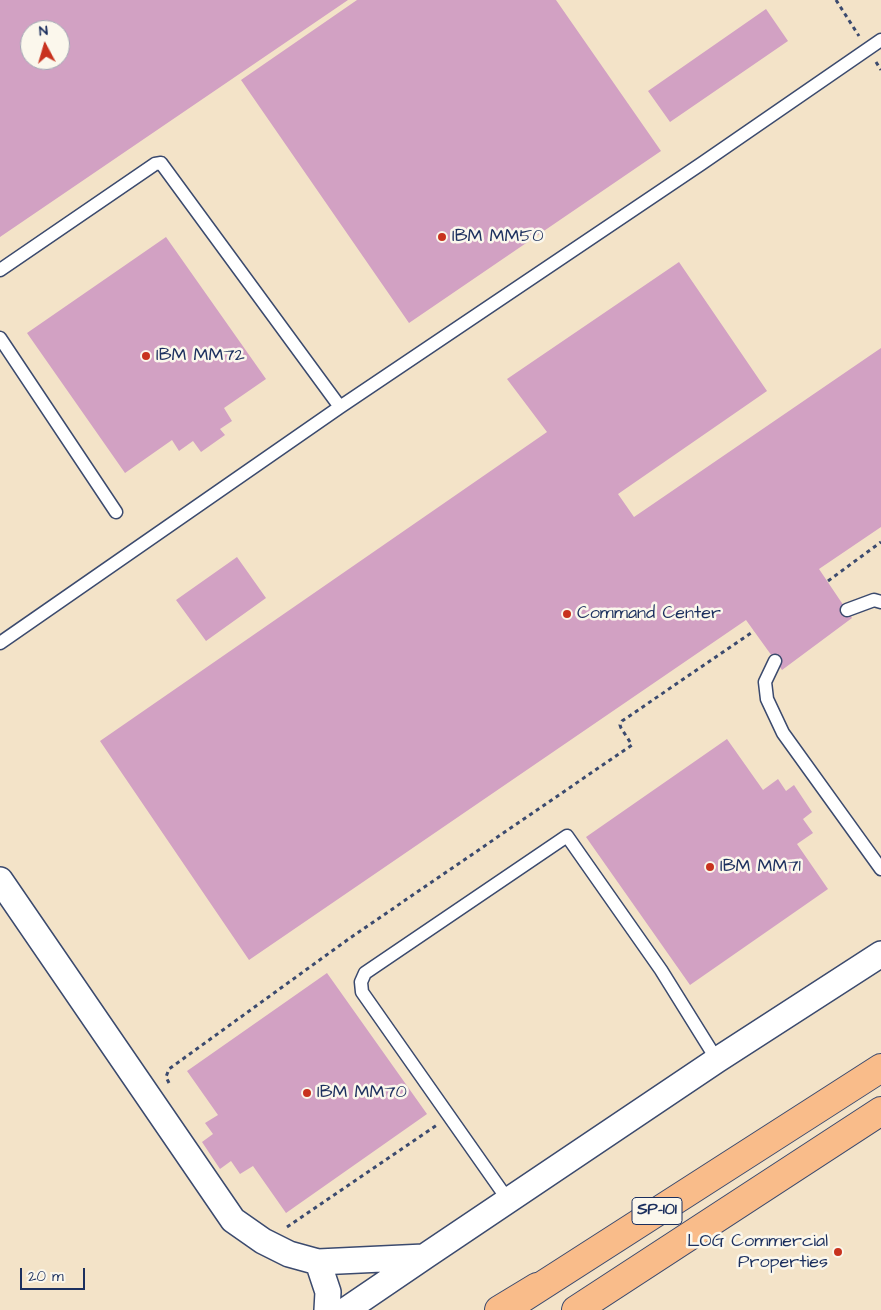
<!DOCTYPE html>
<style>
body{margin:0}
#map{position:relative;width:881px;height:1310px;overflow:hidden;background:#f3e3c8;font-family:"Architects Daughter",sans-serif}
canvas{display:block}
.north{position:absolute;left:20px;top:20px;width:50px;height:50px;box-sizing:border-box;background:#fbf7ec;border:1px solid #a1a7b3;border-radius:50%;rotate:354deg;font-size:14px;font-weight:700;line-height:20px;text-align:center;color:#1b2f5e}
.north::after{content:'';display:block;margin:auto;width:18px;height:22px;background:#c8321e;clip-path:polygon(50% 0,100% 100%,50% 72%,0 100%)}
.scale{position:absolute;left:20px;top:1268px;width:65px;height:22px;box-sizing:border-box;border:2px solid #1b2f5e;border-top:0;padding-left:6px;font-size:15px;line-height:18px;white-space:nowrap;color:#1b2f5e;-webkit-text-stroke:4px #fbf7ec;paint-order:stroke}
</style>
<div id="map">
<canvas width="881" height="1310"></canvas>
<div class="north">N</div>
<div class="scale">20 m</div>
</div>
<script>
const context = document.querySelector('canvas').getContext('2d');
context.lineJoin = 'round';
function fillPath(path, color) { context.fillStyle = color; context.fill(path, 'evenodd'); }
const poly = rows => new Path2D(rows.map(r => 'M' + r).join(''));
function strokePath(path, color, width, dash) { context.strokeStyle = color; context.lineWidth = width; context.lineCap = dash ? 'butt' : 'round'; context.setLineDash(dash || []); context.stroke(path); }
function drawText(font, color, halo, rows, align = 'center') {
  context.font = font + ' "Architects Daughter",sans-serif'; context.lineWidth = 5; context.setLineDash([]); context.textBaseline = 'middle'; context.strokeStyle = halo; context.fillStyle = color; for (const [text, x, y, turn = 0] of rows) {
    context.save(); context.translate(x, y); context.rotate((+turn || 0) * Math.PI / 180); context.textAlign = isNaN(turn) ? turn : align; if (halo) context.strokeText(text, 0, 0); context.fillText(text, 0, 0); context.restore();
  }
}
fillPath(poly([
 [0,0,348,0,0,237],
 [30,30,60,30,60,60,30,60],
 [357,0,556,0,661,151,409,323,241,80],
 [766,9,788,41,670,122,648,91],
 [166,237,266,379,224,408,232,421,220,429,225,435,201,452,193,441,179,451,172,440,125,473,27,333],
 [679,262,767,391,618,494,634,517,881,348,881,527,819,569,852,618,782,670,746,620,249,960,100,741,547,432,507,379],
 [237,557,266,598,206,641,176,600],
 [727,739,763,790,778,779,786,791,794,785,812,812,803,819,813,833,797,844,828,889,690,985,586,837],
 [327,973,427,1114,286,1213,253,1166,240,1174,231,1161,220,1169,202,1142,213,1134,205,1123,218,1115,187,1071]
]), '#d2a1c3');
const service = poly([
 [0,270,155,164,161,163,340,407],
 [0,338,116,512],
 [847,610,874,600,881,602],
 [0,643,340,407,701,164,881,40],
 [775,661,765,682,767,699,783,733,881,869],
 [508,1200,362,992,361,982,365,973,567,836,661,970,717,1060]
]);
const minor = poly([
 [0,880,233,1220,263,1241,289,1254,318,1262,424,1257,717,1060,881,954],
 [318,1262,328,1292,327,1310],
 [346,1310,424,1257]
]);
const trunk = poly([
 [518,1301,881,1068],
 [576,1310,881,1111]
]);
const motorway = poly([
 [499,1310,537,1287]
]);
strokePath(service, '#3b4a6e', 15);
strokePath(minor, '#3b4a6e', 28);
strokePath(trunk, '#3b4a6e', 30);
strokePath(motorway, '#3b4a6e', 30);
strokePath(poly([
 [836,0,859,36],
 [876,62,881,70],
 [828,581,881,542],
 [169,1083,166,1077,169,1069,350,938,632,745,621,728,620,725,622,721,754,631],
 [287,1227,437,1125]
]), '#3b4a6e', 3, [4, 4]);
strokePath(service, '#fff', 12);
strokePath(minor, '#fff', 25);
strokePath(trunk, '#f9bc8a', 28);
strokePath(motorway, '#f9bc8a', 28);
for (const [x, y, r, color] of [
 [442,237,5,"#c8321e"],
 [146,356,5,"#c8321e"],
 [567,614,5,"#c8321e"],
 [710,867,5,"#c8321e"],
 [307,1093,5,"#c8321e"],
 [838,1252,5,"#c8321e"]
]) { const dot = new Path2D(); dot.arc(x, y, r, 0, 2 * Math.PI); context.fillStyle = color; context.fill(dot); strokePath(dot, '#fbf7ec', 2); }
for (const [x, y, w] of [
 [657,1211,50]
]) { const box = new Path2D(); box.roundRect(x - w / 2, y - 13.5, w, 27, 4); context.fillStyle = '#fbf7ec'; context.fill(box); strokePath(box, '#1b2f5e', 1); }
drawText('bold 16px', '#1b2f5e', null, [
 ["SP-101",657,1211]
]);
drawText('18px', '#1b2f5e', '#fbf7ec', [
 ["IBM MM50",452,237],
 ["IBM MM72",156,356],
 ["Command Center",577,614],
 ["IBM MM71",720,867],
 ["IBM MM70",317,1093],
 ["LOG Commercial",828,1242,"right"],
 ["Properties",828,1263,"right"]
], 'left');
</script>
